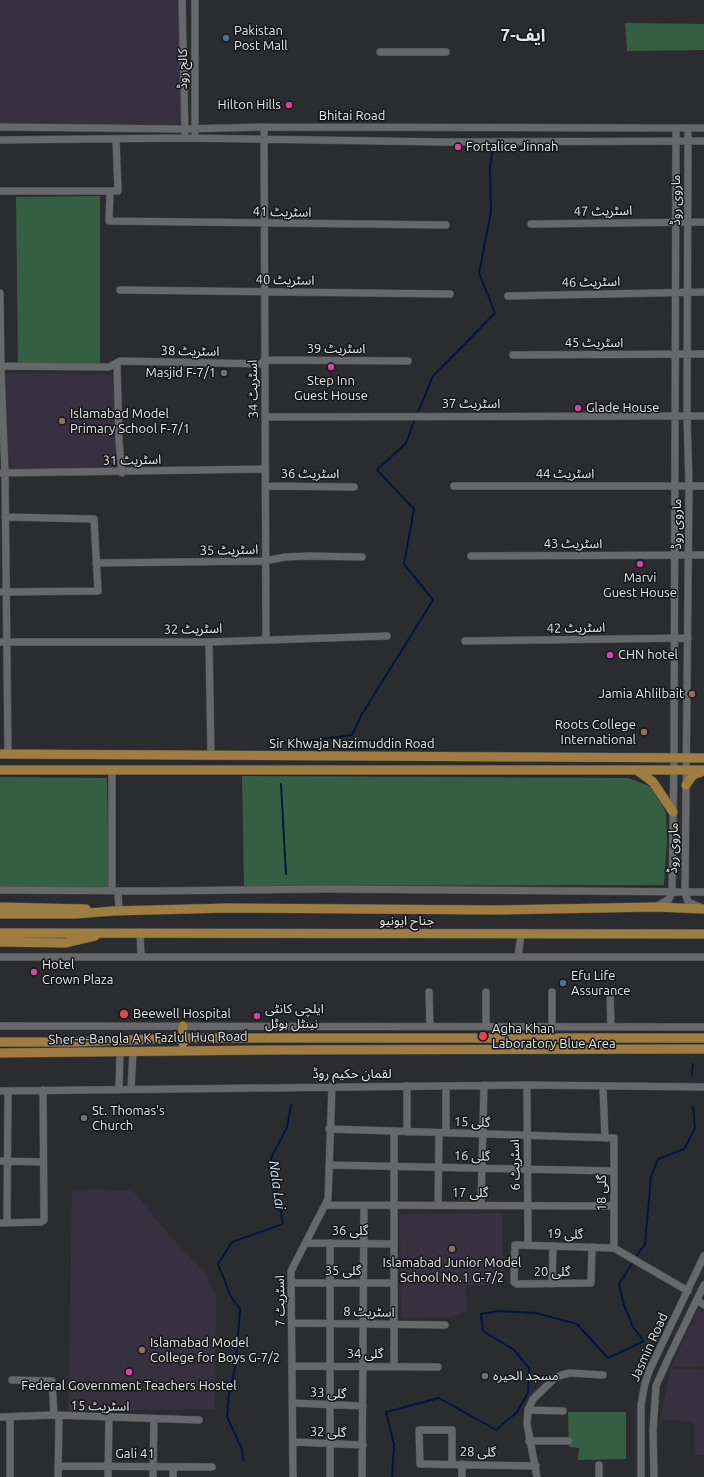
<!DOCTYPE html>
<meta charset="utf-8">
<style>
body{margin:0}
canvas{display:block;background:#2b2c2f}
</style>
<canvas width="704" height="1477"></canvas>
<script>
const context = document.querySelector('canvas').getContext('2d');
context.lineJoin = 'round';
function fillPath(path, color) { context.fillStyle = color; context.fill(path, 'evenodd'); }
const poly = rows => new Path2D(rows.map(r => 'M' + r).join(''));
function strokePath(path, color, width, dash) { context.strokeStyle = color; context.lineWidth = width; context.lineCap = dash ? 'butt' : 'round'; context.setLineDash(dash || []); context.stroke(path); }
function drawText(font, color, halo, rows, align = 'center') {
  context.font = font + ' Ubuntu,"Noto Sans Arabic",sans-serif'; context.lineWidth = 3; context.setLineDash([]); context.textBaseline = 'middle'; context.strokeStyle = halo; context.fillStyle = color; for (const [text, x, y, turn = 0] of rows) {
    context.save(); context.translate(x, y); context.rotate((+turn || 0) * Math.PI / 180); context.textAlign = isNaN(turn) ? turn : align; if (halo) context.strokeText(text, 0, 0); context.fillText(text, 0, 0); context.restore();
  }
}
fillPath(poly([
 [0,0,185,0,186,124,0,124],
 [3,373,120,374,120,468,6,470],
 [98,1189,133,1191,169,1235,205,1273,216,1297,215,1409,68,1411,72,1190],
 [503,1213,503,1284,466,1286,467,1312,451,1317,401,1318,400,1214],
 [698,1309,704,1313,704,1366,671,1367],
 [671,1369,704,1370,704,1455,694,1455,694,1422,660,1419]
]), '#373041');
fillPath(poly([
 [625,23,704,24,704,50,627,51],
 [100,196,100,365,18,364,16,197],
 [242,776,628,778,652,787,666,813,667,839,664,885,244,886],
 [0,777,107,778,109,889,0,892],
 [568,1412,626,1412,626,1459,578,1460,579,1448,569,1447]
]), '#345f42');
strokePath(poly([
 [418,412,433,376,495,313,479,273,491,212,490,167,493,147],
 [289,743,352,735,362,714,433,600,404,564,414,509,377,470,406,443,415,419],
 [281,784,286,874],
 [692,1075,693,1064],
 [635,1258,645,1244,651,1177,658,1159,684,1149,695,1128,693,1106],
 [243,1460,242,1449,227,1417,229,1394,236,1364,240,1309,231,1297,218,1264,232,1242,283,1224,271,1158,287,1127,291,1105],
 [392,1477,394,1444,386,1412,439,1398,496,1430,517,1412,528,1393,529,1368,514,1350,483,1331,481,1314,498,1311,536,1313,577,1324,608,1358,644,1341,633,1327,624,1305,619,1284,633,1262]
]), '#00163f', 2);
const minor = poly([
 [182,0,185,132],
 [380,52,446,52],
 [0,127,185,129,264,127,704,128],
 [264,127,266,639],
 [688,128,687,416,689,486,685,892,688,902,700,907],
 [195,132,195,0],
 [0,140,184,138,446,142,704,141],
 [0,191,118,191,116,140],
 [110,192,109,221,446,225],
 [531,224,704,222],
 [120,290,450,294],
 [0,293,1,371,5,473,8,754],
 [508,296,704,292],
 [513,355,704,354],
 [264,360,408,361],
 [117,364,119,441,122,473],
 [0,366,109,367,120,361,264,364],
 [266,417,704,416],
 [0,473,265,469],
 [266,486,354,487],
 [454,486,704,486],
 [471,556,704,555],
 [96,563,265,561,285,557,310,556,362,557],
 [0,592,98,591,94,519,5,517],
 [465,641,688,638],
 [0,642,209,642,387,636],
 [209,642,211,756],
 [0,890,153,891,325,889,704,892],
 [112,891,112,770],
 [118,891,119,911],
 [656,907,669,899,672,892,674,758,676,128],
 [140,932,141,957],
 [0,957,704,957],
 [518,957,521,934],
 [429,992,430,1026],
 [610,992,611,1027],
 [0,1026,704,1027],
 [486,1027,486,992],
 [552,1027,552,992],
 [527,1085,528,1245],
 [407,1086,407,1132],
 [446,1086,446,1133],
 [603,1087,605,1138],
 [119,1089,120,1052],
 [131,1089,133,1052],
 [0,1091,527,1085,704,1087],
 [329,1129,614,1138,614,1248],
 [0,1161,43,1162],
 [329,1165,614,1171],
 [327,1205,614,1206],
 [438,1205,439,1133],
 [481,1205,484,1085],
 [0,1223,41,1222,44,1220,43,1090],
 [7,1223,8,1091],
 [306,1243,394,1244],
 [592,1247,591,1283,517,1284,514,1282,515,1245,517,1245,614,1248,688,1291],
 [292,1283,394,1283],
 [552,1284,553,1246],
 [697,1300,704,1305],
 [293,1323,445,1325],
 [293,1366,438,1367],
 [394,1367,394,1131],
 [12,1380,52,1381,54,1415],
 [292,1403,363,1406],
 [528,1410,563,1411],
 [0,1417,54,1415,199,1420],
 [10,1417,10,1477],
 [529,1441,569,1441],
 [294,1442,363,1445],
 [452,1464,452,1430,419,1430,420,1464,536,1466],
 [462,1464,462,1477],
 [599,1465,599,1477],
 [59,1466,212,1467],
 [58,1477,59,1417],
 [108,1477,109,1417],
 [153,1477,154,1419],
 [173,1477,173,1467],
 [293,1477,291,1271,328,1199,332,1086],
 [330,1477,330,1243],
 [362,1477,364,1205],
 [537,1477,527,1424,528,1410,533,1399,555,1378,562,1375,570,1373,603,1375],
 [641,1477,641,1405,645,1383,650,1369,704,1256],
 [654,1477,653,1430,656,1386,668,1359,704,1285]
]);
const major = poly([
 [0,754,704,758],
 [0,770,704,770],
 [638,771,653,782,673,812],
 [686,785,693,775,701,772],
 [0,907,86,909],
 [0,914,76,914,113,911,228,908,496,910,656,907,704,909],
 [0,933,704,934],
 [0,942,65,943,95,936],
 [183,1026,183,1043],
 [0,1042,74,1042,183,1038,704,1038],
 [0,1053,266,1050,704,1049]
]);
strokePath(minor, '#47484a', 8);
strokePath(major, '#47484a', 10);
strokePath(minor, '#66686b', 7);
strokePath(major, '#9f7c3f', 9);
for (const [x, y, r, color] of [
 [226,38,4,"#5c6f8a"],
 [289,105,4,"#d1479c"],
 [458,147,4,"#d1479c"],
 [331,367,4,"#d1479c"],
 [224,373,4,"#6b7280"],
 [578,408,4,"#d1479c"],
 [62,421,4,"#8d6e63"],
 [640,564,4,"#d1479c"],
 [610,655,4,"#d1479c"],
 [692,694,4,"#8d6e63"],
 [644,732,4,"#8d6e63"],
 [34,972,4,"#d1479c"],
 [563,983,4,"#5c6f8a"],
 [124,1014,5,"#e0444e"],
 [257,1016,4,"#d1479c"],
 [483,1036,5,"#e0444e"],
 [84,1118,4,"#6b7280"],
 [452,1249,4,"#8d6e63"],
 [142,1350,4,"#8d6e63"],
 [129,1372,4,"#d1479c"],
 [485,1376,4,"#6b7280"]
]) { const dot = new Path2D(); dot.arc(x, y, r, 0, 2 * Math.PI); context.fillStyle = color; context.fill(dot); strokePath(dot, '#141516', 1.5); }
drawText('13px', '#e7e8ea', '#141516', [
 ["Pakistan",234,31],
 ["Post Mall",234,46],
 ["Hilton Hills",281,105,"right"],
 ["Fortalice Jinnah",466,147],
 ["Masjid F-7/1",216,373,"right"],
 ["Step Inn",331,381,"center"],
 ["Guest House",331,396,"center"],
 ["Glade House",586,408],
 ["Islamabad Model",70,414],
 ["Primary School F-7/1",70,429],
 ["Marvi",640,578,"center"],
 ["Guest House",640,593,"center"],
 ["CHN hotel",618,655],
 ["Jamia Ahlilbait",684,694,"right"],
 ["Roots College",636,725,"right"],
 ["International",636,740,"right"],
 ["Hotel",42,965],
 ["Crown Plaza",42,980],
 ["Efu Life",571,976],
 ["Assurance",571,991],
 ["ایلچی کانٹی",265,1009],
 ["نینٹل ہوٹل",265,1024],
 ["Beewell Hospital",133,1014],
 ["Agha Khan",492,1029],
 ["Laboratory Blue Area",492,1044],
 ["St. Thomas's",92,1111],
 ["Church",92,1126],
 ["Islamabad Junior Model",452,1263,"center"],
 ["School No.1 G-7/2",452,1278,"center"],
 ["Islamabad Model",150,1343],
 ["College for Boys G-7/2",150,1358],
 ["مسجد الحیرہ",493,1376],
 ["Federal Government Teachers Hostel",129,1386,"center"]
], 'left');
drawText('13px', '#e7e8ea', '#141516', [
 ["کالج روڈ",183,69,-90],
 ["Bhitai Road",352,116],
 ["ماروی روڈ",676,200,-90],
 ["اسٹریٹ 47",603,211,-1],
 ["اسٹریٹ 41",282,212,1],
 ["اسٹریٹ 40",285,280,1],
 ["اسٹریٹ 46",591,282,-1],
 ["اسٹریٹ 45",594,343],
 ["اسٹریٹ 39",336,349],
 ["اسٹریٹ 38",190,351,1],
 ["اسٹریٹ 34",253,389,-91],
 ["اسٹریٹ 37",471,404],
 ["اسٹریٹ 31",132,460,-1],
 ["اسٹریٹ 36",310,474],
 ["اسٹریٹ 44",565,474],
 ["ماروی روڈ",677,524,-90],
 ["اسٹریٹ 43",573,544],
 ["اسٹریٹ 35",229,550,-1],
 ["اسٹریٹ 42",576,628,-1],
 ["اسٹریٹ 32",193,629,-1],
 ["Sir Khwaja Nazimuddin Road",352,744],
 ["ماروی روڈ",673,848,-89],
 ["جناح ایونیو",407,921],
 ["Sher-e-Bangla A K Fazlul Huq Road",148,1038,-1],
 ["لقمان حکیم روڈ",352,1074],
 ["گلی 15",472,1122,2],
 ["گلی 16",472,1156,1],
 ["اسٹریٹ 6",515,1165,-91],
 ["گلی 17",470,1193],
 ["گلی 18",602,1193,-90],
 ["گلی 36",350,1231],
 ["گلی 19",565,1234,1],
 ["گلی 35",343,1271],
 ["گلی 20",552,1272],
 ["اسٹریٹ 7",280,1301,-91],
 ["اسٹریٹ 8",369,1312,1],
 ["Jasmin Road",649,1347,-66],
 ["گلی 34",365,1354],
 ["گلی 33",328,1393,3],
 ["اسٹریٹ 15",100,1406,1],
 ["گلی 32",328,1432,2],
 ["گلی 28",478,1452,1],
 ["Gali 41",135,1454]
]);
drawText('italic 14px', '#cbe0fd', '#141516', [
 ["Nala Lai",277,1185,82]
]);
drawText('bold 17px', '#e7e8ea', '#141516', [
 ["ایف-7",523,35]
]);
</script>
